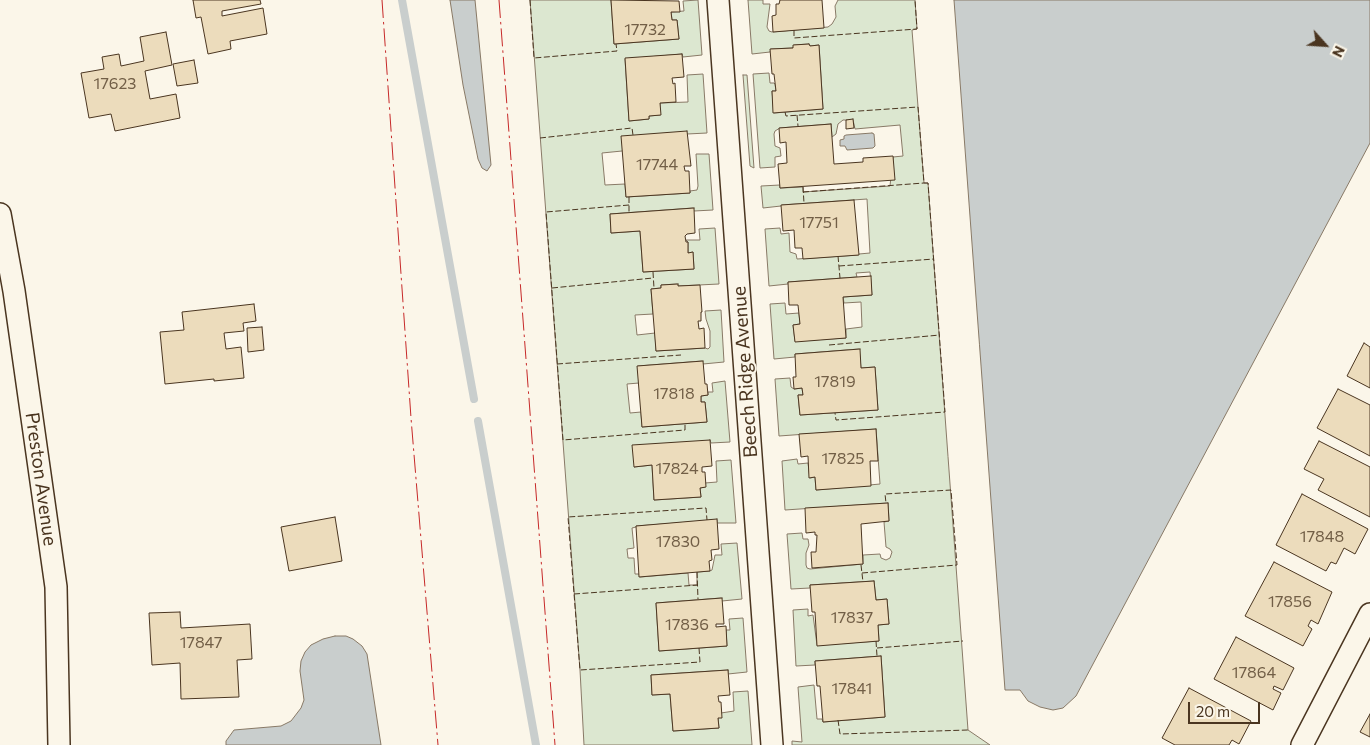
<!DOCTYPE html>
<style>
body{margin:0}
#map{position:relative;width:1370px;height:745px;overflow:hidden;background:#fbf6e9;font-family:Commissioner,sans-serif}
canvas{display:block}
.north{position:absolute;left:1300px;top:20px;width:50px;height:50px;-webkit-text-stroke:4px #fbf6e9;paint-order:stroke;rotate:116deg;font-size:14px;font-weight:700;line-height:20px;text-align:center;color:#4a3520}
.north::after{content:'';display:block;margin:auto;width:18px;height:22px;background:#4a3520;clip-path:polygon(50% 0,100% 100%,50% 72%,0 100%)}
.scale{position:absolute;left:1188px;top:702px;width:72px;height:22px;box-sizing:border-box;border:2px solid #4a3520;border-top:0;padding-left:6px;font-size:15px;line-height:18px;white-space:nowrap;color:#4a3520;-webkit-text-stroke:4px #fbf6e9;paint-order:stroke}
</style>
<div id="map">
<canvas width="1370" height="745"></canvas>
<div class="north">N</div>
<div class="scale">20 m</div>
</div>
<script>
const context = document.querySelector('canvas').getContext('2d');
context.lineJoin = 'round';
function fillPath(path, color) { context.fillStyle = color; context.fill(path, 'evenodd'); }
const poly = rows => new Path2D(rows.map(r => 'M' + r).join(''));
function strokePath(path, color, width, dash) { context.strokeStyle = color; context.lineWidth = width; context.lineCap = dash ? 'butt' : 'round'; context.setLineDash(dash || []); context.stroke(path); }
function drawText(font, color, halo, rows, align = 'center') {
  context.font = font + ' Commissioner,sans-serif'; context.lineWidth = 4; context.setLineDash([]); context.textBaseline = 'middle'; context.strokeStyle = halo; context.fillStyle = color; for (const [text, x, y, turn = 0] of rows) {
    context.save(); context.translate(x, y); context.rotate((+turn || 0) * Math.PI / 180); context.textAlign = isNaN(turn) ? turn : align; if (halo) context.strokeText(text, 0, 0); context.fillText(text, 0, 0); context.restore();
  }
}
const green = poly([
 [530,0,611,0,614,44,679,39,677,20,672,20,671,12,684,11,683,1,698,0,702,55,683,57,682,54,625,59,629,121,649,119,649,116,660,115,660,103,688,102,687,75,703,74,707,133,687,134,622,151,602,153,605,185,625,184,626,197,690,193,690,191,697,190,698,186,696,154,709,154,713,210,694,211,693,208,610,214,611,233,640,231,643,272,694,269,693,252,688,253,688,242,686,240,700,240,699,229,715,228,719,284,678,286,677,284,661,285,661,288,651,289,653,314,635,315,637,335,655,333,656,351,705,348,708,349,710,347,710,331,706,319,705,311,721,310,724,362,703,364,702,361,638,366,639,383,627,384,630,413,641,412,642,427,707,422,705,402,701,402,701,396,708,395,708,392,713,392,712,383,725,381,730,442,711,443,710,440,634,467,652,465,654,500,701,497,700,488,705,487,705,483,717,482,716,461,731,460,736,523,717,523,717,520,636,526,636,527,632,528,634,548,627,549,628,558,634,558,635,574,639,574,640,577,688,573,689,585,697,585,697,572,710,571,712,570,715,555,722,555,721,544,737,543,742,599,722,601,721,598,656,603,659,651,727,646,726,630,730,630,729,619,743,618,747,672,728,674,728,670,651,675,652,695,670,694,673,731,719,728,718,718,721,713,734,711,733,692,748,691,752,745,584,745,580,670,530,0],
 [748,0,763,0,763,4,770,4,767,27,769,31,772,32,828,27,832,24,836,17,835,6,838,0,915,0,917,29,912,30,924,183,928,183,968,730,990,745,792,745,792,741,802,742,798,687,814,685,817,719,822,719,823,722,885,717,881,656,815,661,815,665,796,666,793,610,808,609,808,616,813,615,817,645,879,641,878,625,889,624,887,599,876,600,874,581,810,585,810,588,791,589,787,534,802,533,803,539,808,539,809,545,806,553,806,565,807,568,810,569,863,564,863,555,880,554,881,558,886,560,890,558,892,552,890,549,886,547,884,522,889,521,888,503,785,510,782,461,797,459,798,464,808,463,810,478,815,477,816,490,880,484,876,429,779,436,775,379,790,378,791,387,794,389,802,388,803,395,798,395,800,415,878,410,875,367,861,368,859,349,795,354,795,357,774,359,770,304,785,303,786,314,799,313,800,324,793,325,795,341,846,338,846,329,862,327,861,302,844,303,843,297,872,295,870,272,856,273,857,277,788,282,788,284,769,286,765,229,780,228,781,234,789,233,790,252,796,254,797,259,858,255,859,254,870,253,867,199,782,205,781,206,763,208,761,186,780,185,780,188,803,187,803,192,890,186,893,157,903,156,900,125,855,129,853,120,843,120,838,124,836,134,832,137,831,124,780,128,775,131,774,134,775,146,780,148,781,156,775,157,775,167,760,168,753,74,769,73,770,83,774,83,775,84,776,91,772,91,774,113,823,109,819,45,810,46,809,44,794,45,793,48,771,49,770,52,752,54,748,0],
 [743,75,747,75,754,168,750,166,743,75]
]);
fillPath(green, '#dce7d0');
strokePath(green, '#887966', 1);
const water = poly([
 [450,0,475,0,491,165,487,171,482,168,478,159,463,85,450,0],
 [954,0,1370,0,1370,143,1076,696,1063,708,1053,710,1040,707,1028,701,1020,690,1005,690,954,0],
 [872,133,874,134,875,146,873,148,847,150,845,146,840,146,840,140,844,139,844,136,846,135,872,133],
 [335,636,346,636,353,639,362,646,367,654,381,745,226,745,226,741,234,730,281,726,291,721,301,708,304,700,300,671,301,661,305,652,311,645,323,639,335,636]
]);
fillPath(water, '#c9cecd');
strokePath(water, '#887966', 1);
strokePath(poly([
 [402,0,474,399],
 [478,421,536,745]
]), '#c9cecd', 8);
const building = poly([
 [193,0,260,0,261,4,222,11,222,16,263,8,267,34,230,41,231,49,208,54,201,17,196,18,193,0],
 [611,0,679,1,680,12,671,12,672,20,677,20,679,39,614,44,611,0],
 [780,0,822,0,824,28,773,32,772,16,776,15,776,4,779,4,780,0],
 [166,32,172,65,145,71,150,99,176,94,180,118,115,131,111,114,89,118,81,73,104,69,102,57,119,54,121,66,144,61,140,37,166,32],
 [809,44,810,46,819,45,823,109,773,113,772,91,776,91,774,74,772,74,770,49,793,48,793,45,809,44],
 [682,54,684,77,672,78,673,84,675,83,676,102,660,103,661,115,649,116,649,119,629,121,625,58,682,54],
 [194,60,198,83,177,86,173,64,194,60],
 [853,119,854,128,846,129,846,120,853,119],
 [831,124,834,164,863,162,863,158,893,156,895,180,780,188,778,164,787,163,786,142,780,143,779,128,831,124],
 [687,131,691,166,684,166,685,171,689,171,690,193,626,197,621,136,687,131],
 [854,200,859,255,803,259,802,248,795,248,794,230,783,231,781,205,854,200],
 [694,208,695,233,687,234,685,236,686,242,688,242,688,253,693,252,694,269,643,272,640,231,611,233,610,214,694,208],
 [871,276,872,295,843,297,846,338,795,342,793,325,800,324,798,305,789,305,788,282,871,276],
 [678,284,678,286,700,285,702,312,701,312,701,321,698,321,699,329,704,328,705,348,656,351,651,289,661,288,661,285,678,284],
 [254,304,256,321,243,323,244,331,224,333,226,349,241,347,244,378,214,381,214,379,165,384,160,332,184,330,182,312,254,304],
 [262,327,264,350,248,352,247,328,262,327],
 [1364,343,1370,347,1370,388,1347,376,1364,343],
 [860,349,861,368,875,367,878,410,800,415,798,395,803,395,802,388,794,389,793,377,796,377,795,354,860,349],
 [703,361,705,384,707,384,708,395,701,396,701,402,705,402,707,422,642,427,637,366,703,361],
 [1338,389,1370,405,1370,456,1317,428,1338,389],
 [876,429,878,461,870,461,871,486,816,490,815,477,809,478,808,456,801,457,799,434,876,429],
 [710,440,712,466,702,467,702,472,705,472,706,487,700,488,701,497,654,500,652,465,634,467,632,445,710,440],
 [1319,441,1370,467,1370,517,1318,490,1324,479,1304,469,1319,441],
 [1302,494,1368,529,1355,554,1344,548,1336,564,1331,562,1326,571,1276,545,1302,494],
 [888,503,889,521,861,524,863,564,812,568,811,552,816,552,817,535,815,535,815,532,806,533,805,508,888,503],
 [335,517,342,561,289,571,281,527,335,517],
 [717,519,719,549,711,550,712,560,709,561,710,571,639,577,636,526,717,519],
 [1274,562,1332,592,1318,624,1311,620,1308,626,1312,629,1303,646,1245,616,1274,562],
 [874,581,876,600,887,599,889,624,878,625,879,641,817,646,815,612,812,612,810,585,874,581],
 [722,598,724,624,716,624,716,627,726,626,727,646,659,651,656,603,722,598],
 [180,612,181,628,250,624,252,659,237,660,239,697,181,699,180,663,152,665,149,613,180,612],
 [1236,637,1294,668,1283,690,1274,686,1273,689,1281,693,1273,710,1214,679,1236,637],
 [881,656,885,717,823,722,820,686,817,686,815,661,881,656],
 [728,670,730,695,718,696,719,702,721,702,722,718,718,718,719,728,673,731,670,694,652,695,651,675,728,670],
 [1189,688,1251,721,1239,744,1232,740,1229,745,1175,745,1162,738,1189,688],
 [1370,714,1370,737,1360,732,1370,714]
]);
fillPath(building, '#ecdcbc');
strokePath(building, '#4a3520', 1);
const minor = poly([
 [718,0,772,745],
 [0,214,14,291,56,587,59,745],
 [1302,745,1370,614]
]);
strokePath(minor, '#4a3520', 24);
strokePath(minor, '#fbf6e9', 21);
strokePath(poly([
 [530,0,534,58,617,51,616,44],
 [794,30,794,38,917,29,915,0],
 [785,112,786,116,918,107,924,183,928,183,945,412,836,420,835,413],
 [797,115,798,126],
 [540,138,632,128,633,135],
 [803,187,804,203],
 [803,192,924,183],
 [629,197,629,213],
 [629,205,546,212,563,440,685,430,685,424],
 [838,256,840,278],
 [839,266,934,259],
 [653,272,654,288],
 [552,288,653,278],
 [829,345,940,335],
 [557,364,681,355],
 [861,565,863,582],
 [697,572,698,599],
 [862,573,957,565,951,490,885,494,886,503],
 [574,594,698,585],
 [876,641,877,656],
 [699,648,700,662,580,670,568,517,706,508,707,520],
 [877,648,963,641],
 [838,720,840,734,968,730]
]), '#4a3520', 1, [6, 2.5]);
strokePath(poly([
 [382,0,411,418,438,745],
 [499,0,555,745]
]), '#c62828', 1, [18, 4, 2.5, 4]);
drawText('16px', '#725f47', null, [
 ["17732",645,30],
 ["17623",115,84],
 ["17744",657,165],
 ["17751",819,223],
 ["17819",835,382],
 ["17818",674,394],
 ["17825",843,459],
 ["17824",677,469],
 ["17848",1322,537],
 ["17830",678,542],
 ["17856",1290,602],
 ["17837",852,618],
 ["17836",687,625],
 ["17847",201,643],
 ["17864",1254,673],
 ["17841",852,689]
]);
drawText('19px', '#4a3520', '#fbf6e9', [
 ["Beech Ridge Avenue",745,372,-94],
 ["Preston Avenue",41,479,82]
]);
</script>
